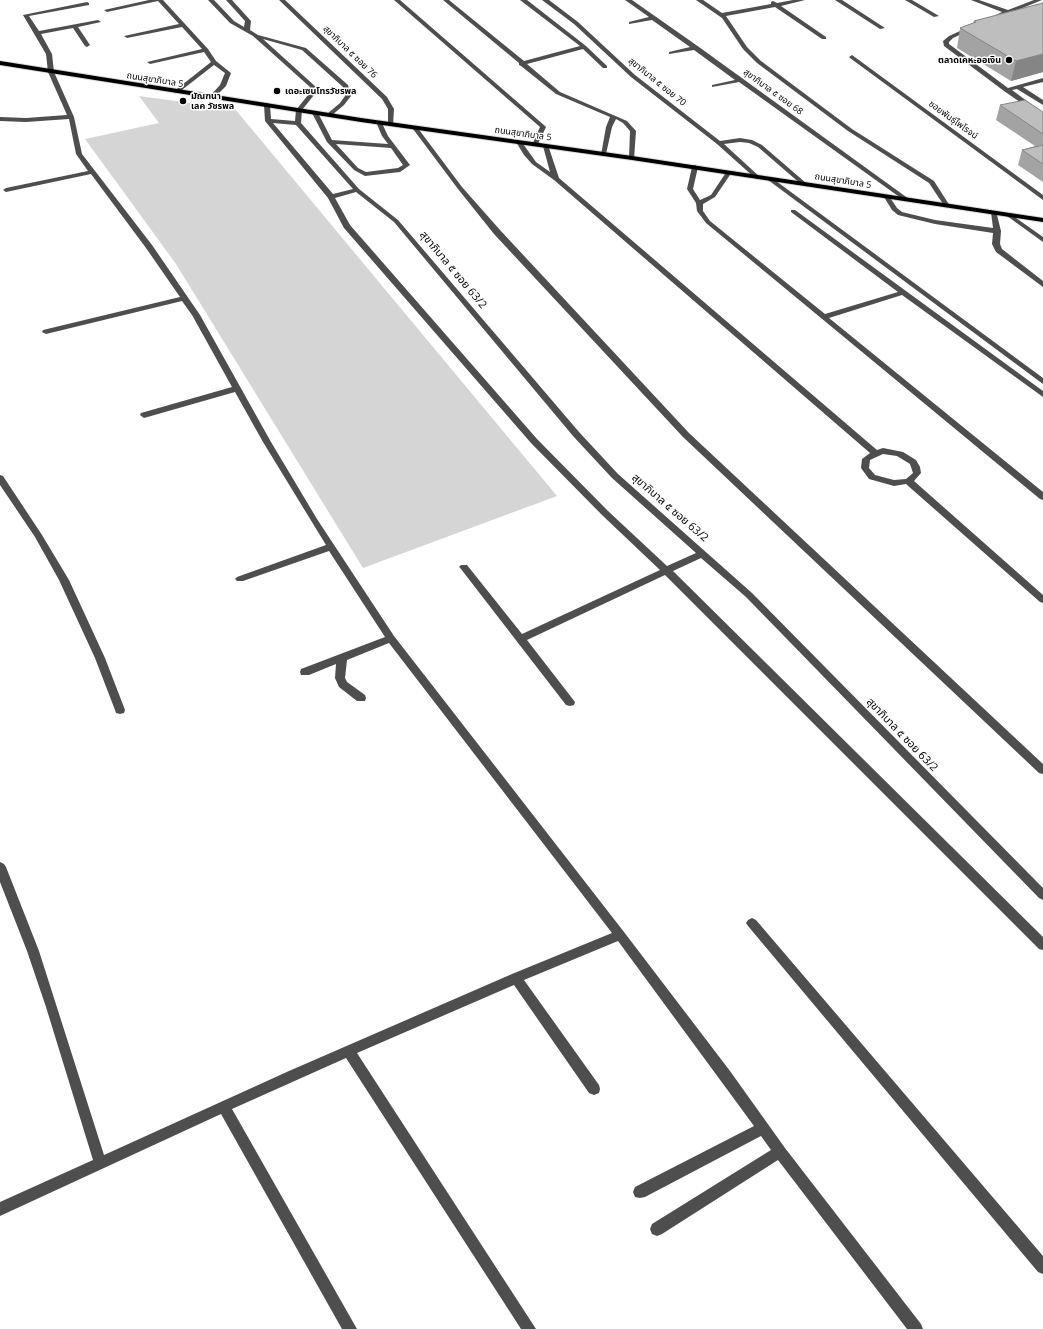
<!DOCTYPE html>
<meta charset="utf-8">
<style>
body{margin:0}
canvas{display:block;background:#fff}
</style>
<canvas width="1043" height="1329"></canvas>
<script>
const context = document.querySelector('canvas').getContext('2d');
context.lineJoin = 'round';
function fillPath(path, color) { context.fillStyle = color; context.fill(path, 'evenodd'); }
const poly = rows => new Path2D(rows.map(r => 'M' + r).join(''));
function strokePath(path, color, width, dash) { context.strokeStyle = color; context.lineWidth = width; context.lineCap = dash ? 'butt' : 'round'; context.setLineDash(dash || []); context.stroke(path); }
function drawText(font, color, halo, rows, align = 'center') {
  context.font = font + ' "Open Sans","Noto Sans Thai",sans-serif'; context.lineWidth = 3; context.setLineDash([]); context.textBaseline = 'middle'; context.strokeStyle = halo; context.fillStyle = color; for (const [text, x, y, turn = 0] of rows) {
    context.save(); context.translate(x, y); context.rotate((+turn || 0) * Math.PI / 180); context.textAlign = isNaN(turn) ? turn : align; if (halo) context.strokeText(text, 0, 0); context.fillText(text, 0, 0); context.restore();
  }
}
fillPath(poly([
 [139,96,235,109,557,496,363,568,176,264,85,139,159,123]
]), '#d5d5d5');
const major = poly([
 [0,61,361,118,632,156,1043,218,1043,222,632,160,361,122,0,65,0,61]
]);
strokePath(major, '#dbdbdb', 2);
fillPath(poly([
 [149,0,163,0,208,49,216,61,231,73,226,86,214,98,209,97,220,85,225,73,214,65,178,93,173,92,211,62,204,52,150,64,147,62,202,49,182,27,127,38,124,36,179,24,158,1,107,12,104,10,149,0],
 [208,0,214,0,234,21,244,27,245,21,226,0,232,0,251,21,250,30,258,35,306,48,348,85,351,96,344,105,331,116,327,116,327,114,340,103,345,96,343,87,302,50,263,39,316,87,314,95,302,110,301,123,359,189,398,220,579,432,618,474,752,593,1043,888,1043,900,1039,898,746,597,701,558,673,571,1043,937,1043,950,1039,949,665,575,527,640,575,702,574,705,570,706,566,705,461,569,459,567,461,565,467,565,522,634,660,570,602,515,531,443,344,228,328,198,265,121,264,105,267,103,270,105,271,119,295,121,296,110,308,95,310,87,253,36,230,23,208,0],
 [273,123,296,125,353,189,333,194,273,123],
 [356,192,394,222,573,436,612,478,696,553,667,566,608,511,537,439,350,225,335,198,356,192],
 [279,0,285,0,387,97,394,109,393,125,388,124,388,109,382,99,279,0],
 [394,0,400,0,545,126,546,127,537,146,532,145,540,127,394,0],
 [443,0,449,0,524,61,580,46,520,0,527,0,586,46,607,66,607,68,603,68,583,49,527,64,560,92,627,121,636,131,634,159,629,158,630,131,623,123,616,119,612,127,606,154,601,155,606,127,610,117,556,94,521,66,519,65,519,63,443,0],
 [542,0,549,0,578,22,635,75,720,141,740,138,752,140,762,145,806,183,806,185,802,185,758,147,749,143,740,142,724,144,760,177,755,178,717,144,631,77,574,24,542,0],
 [625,0,632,0,699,47,909,199,909,201,905,201,739,82,712,87,712,85,735,80,694,50,669,54,669,52,690,47,652,20,629,24,629,22,649,17,625,0],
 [696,0,703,0,722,13,771,4,771,2,773,1,777,3,793,0,805,0,781,6,826,37,826,39,822,39,775,7,726,16,747,47,761,61,852,129,934,181,950,206,949,207,945,207,929,183,848,131,757,63,743,49,722,18,696,0],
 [835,0,842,0,885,28,880,29,835,0],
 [905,0,912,0,939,16,934,17,905,0],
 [971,0,979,0,1008,10,1034,0,1042,0,998,18,995,16,996,15,1002,12,971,0],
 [87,2,89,3,89,5,29,16,39,31,98,20,101,22,78,27,90,45,87,47,85,46,73,28,41,34,52,54,54,72,74,117,82,154,152,245,200,315,271,442,317,519,394,636,624,932,730,1071,785,1148,921,1324,923,1329,907,1329,778,1160,662,1234,657,1236,652,1234,650,1229,652,1224,771,1150,761,1136,645,1197,640,1198,635,1197,633,1192,635,1187,754,1126,618,941,524,980,599,1085,600,1089,599,1093,594,1095,589,1093,514,985,357,1053,536,1329,521,1329,346,1058,232,1109,357,1329,342,1329,221,1114,0,1216,0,1202,93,1160,46,1007,27,951,0,882,0,862,4,864,6,867,39,951,104,1155,289,1071,512,974,612,933,389,643,347,660,345,678,347,682,365,695,366,698,365,701,357,701,339,687,335,678,336,664,309,675,301,675,300,672,301,669,385,637,329,551,243,581,237,581,235,579,237,577,326,545,263,442,235,392,144,418,140,415,141,413,232,387,192,315,182,301,46,334,42,332,43,330,180,297,146,248,91,174,6,192,3,190,6,188,88,171,76,154,69,119,26,122,0,121,0,117,26,118,67,115,48,72,46,54,23,15,87,2],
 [969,27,974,28,953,38,949,42,949,44,1008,88,1043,78,1043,82,1023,87,1043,100,1043,105,1017,89,1012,90,1043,113,1043,118,1004,91,944,46,943,41,949,36,969,27],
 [852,55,1043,195,1043,200,850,58,849,57,852,55],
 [315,111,318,113,332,140,388,144,382,136,376,122,381,121,388,136,410,165,400,172,365,176,354,170,327,142,312,113,315,111],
 [336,144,391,148,403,165,398,168,366,172,358,168,336,144],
 [413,127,417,127,462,187,500,230,689,433,1043,764,1043,774,1039,773,683,437,494,234,458,189,413,129,413,127],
 [517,141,521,141,536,162,550,172,543,146,548,145,559,178,877,450,883,448,903,452,916,460,920,467,921,473,914,481,1043,595,1043,603,1040,602,906,484,894,486,869,479,861,468,862,459,870,453,554,180,532,164,524,155,516,142,517,141],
 [883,454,897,456,910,464,913,473,906,479,894,480,875,475,869,468,870,460,883,454],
 [695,165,698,167,693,189,700,200,711,195,727,171,732,172,715,197,703,204,703,211,710,221,825,314,898,292,791,212,791,210,795,210,1043,391,1043,397,902,295,829,318,1043,492,1043,500,1040,499,706,223,697,211,696,203,687,189,692,167,695,165],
 [768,178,772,178,1043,378,1043,384,768,180,768,178],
 [887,195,889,196,897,208,902,212,935,220,993,228,991,212,996,211,1001,231,1000,244,1002,249,1043,281,1043,287,996,252,992,244,993,233,935,224,898,215,892,210,884,197,887,195],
 [1009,213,1043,237,1043,242,1007,216,1007,214,1009,213],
 [0,475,3,476,42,535,69,580,105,658,125,710,124,713,120,714,116,713,115,710,95,658,59,580,35,537,0,485,0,475],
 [752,918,756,920,1043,1256,1043,1274,1038,1272,748,926,746,923,748,920,752,918]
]), '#4e4e4e');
fillPath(major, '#000');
fillPath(poly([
 [1043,3,1043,72,1011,81,957,48,960,28,973,23,974,21],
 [1000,105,1043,112,1043,182,1018,165,1022,150,1035,146,996,120]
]), '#a3a3a3');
fillPath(poly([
 [1043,54,1043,72,1011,81,1016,61]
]), '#858585');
const building = poly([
 [1043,3,1043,54,1016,61,960,28,976,22,974,21,1043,3],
 [1025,100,1043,112,1043,134,1000,105,1025,100],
 [1043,145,1043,164,1022,150,1043,145]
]);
fillPath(building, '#bebebe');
strokePath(building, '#858585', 1);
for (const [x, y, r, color] of [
 [1009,60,4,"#000"],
 [277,91,4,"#000"],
 [183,101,4,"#000"]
]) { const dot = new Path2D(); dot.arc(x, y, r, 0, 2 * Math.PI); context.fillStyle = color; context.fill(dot); strokePath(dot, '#fff', 1.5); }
drawText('9px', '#000', '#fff', [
 ["สุขาภิบาล ๕ ซอย 76",350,52,44],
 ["ถนนสุขาภิบาล 5",155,80,9],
 ["สุขาภิบาล ๕ ซอย 70",657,82,39],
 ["สุขาภิบาล ๕ ซอย 68",773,92,36],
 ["ซอยพันธ์ุไพโรจน์",953,120,36],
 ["ถนนสุขาภิบาล 5",523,134,8],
 ["ถนนสุขาภิบาล 5",843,181,9]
]);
drawText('bold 9px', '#000', '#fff', [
 ["ตลาดเคหะออเงิน",1001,60,"right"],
 ["เดอะเซนโทรวัชรพล",285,91],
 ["มัณฑนา",191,96],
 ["เลค วัชรพล",191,106]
], 'left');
drawText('11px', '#000', '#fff', [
 ["สุขาภิบาล ๕ ซอย 63/2",453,270,50],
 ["สุขาภิบาล ๕ ซอย 63/2",670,508,41],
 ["สุขาภิบาล ๕ ซอย 63/2",902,735,46]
]);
</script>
